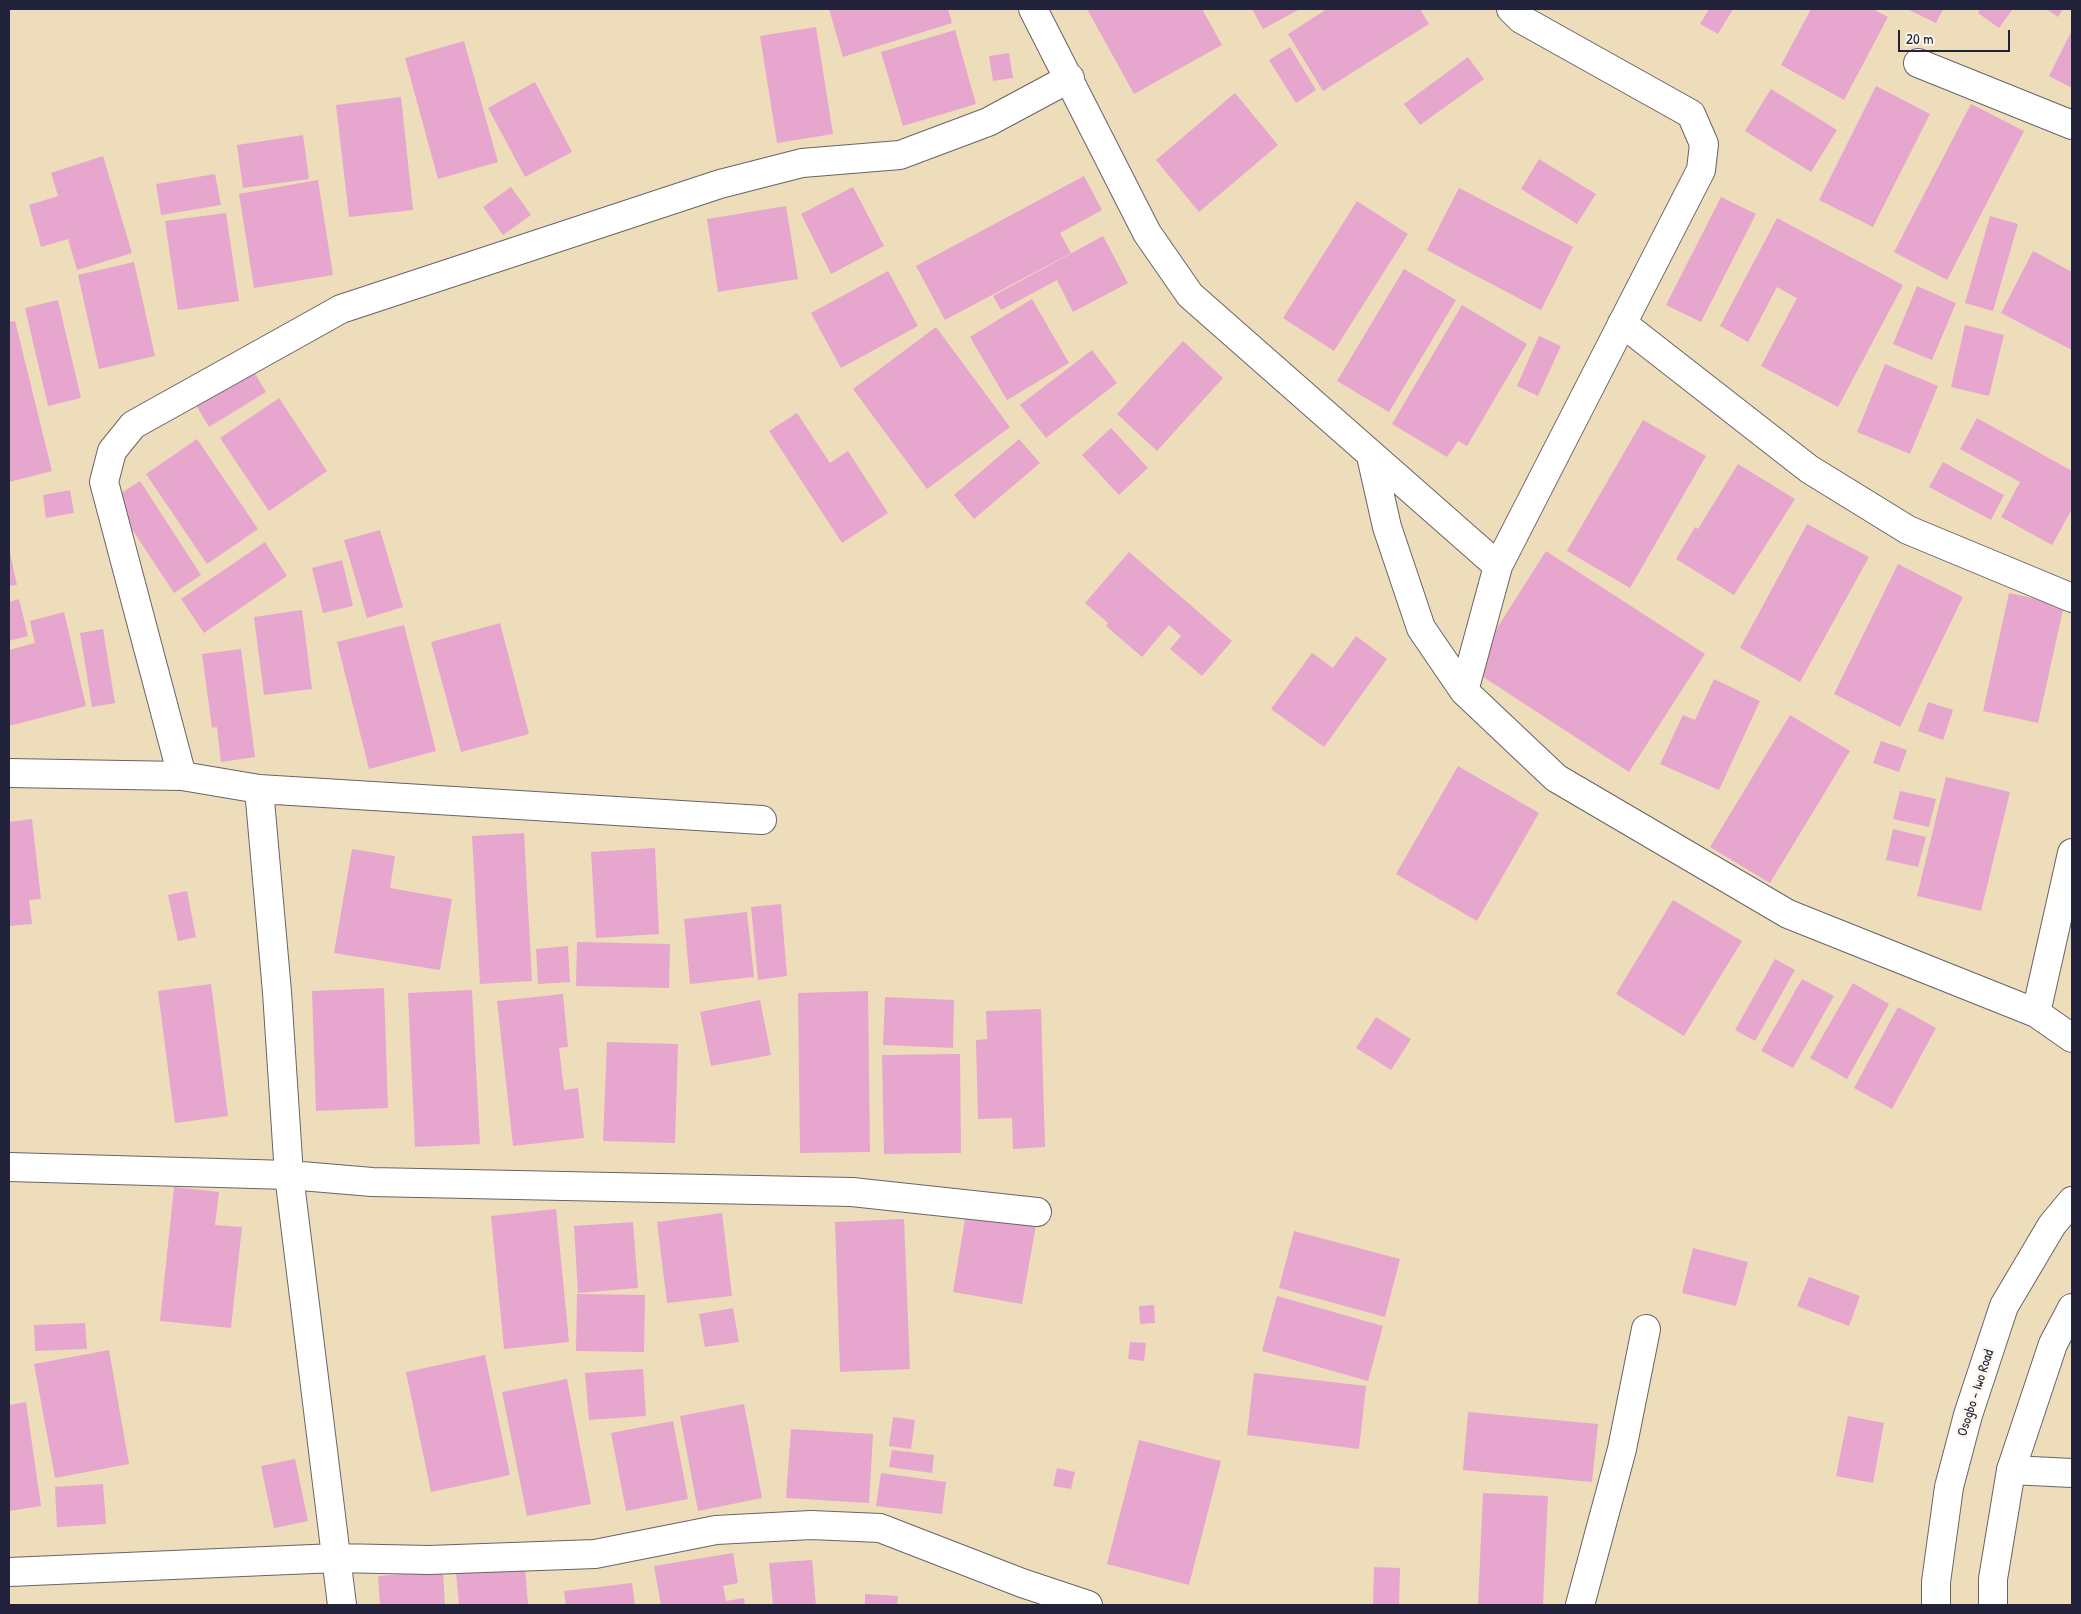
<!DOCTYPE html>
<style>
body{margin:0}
#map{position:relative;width:2081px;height:1614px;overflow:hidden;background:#eeddba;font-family:"Patrick Hand",sans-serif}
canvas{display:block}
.frame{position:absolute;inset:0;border:10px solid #22223b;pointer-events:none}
.scale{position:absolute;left:1898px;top:30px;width:112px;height:22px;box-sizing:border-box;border:2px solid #22223b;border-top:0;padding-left:6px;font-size:15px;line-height:18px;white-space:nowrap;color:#22223b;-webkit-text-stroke:4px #fbf7ec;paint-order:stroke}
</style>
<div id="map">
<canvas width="2081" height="1614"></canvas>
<div class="frame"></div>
<div class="scale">20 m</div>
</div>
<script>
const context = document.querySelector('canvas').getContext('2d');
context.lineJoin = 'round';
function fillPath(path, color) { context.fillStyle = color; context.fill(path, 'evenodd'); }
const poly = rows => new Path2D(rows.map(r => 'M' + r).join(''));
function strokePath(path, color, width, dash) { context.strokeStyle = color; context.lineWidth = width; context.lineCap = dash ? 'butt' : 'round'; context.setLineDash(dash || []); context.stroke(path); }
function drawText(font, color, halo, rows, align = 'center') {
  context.font = font + ' "Patrick Hand",sans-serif'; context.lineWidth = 5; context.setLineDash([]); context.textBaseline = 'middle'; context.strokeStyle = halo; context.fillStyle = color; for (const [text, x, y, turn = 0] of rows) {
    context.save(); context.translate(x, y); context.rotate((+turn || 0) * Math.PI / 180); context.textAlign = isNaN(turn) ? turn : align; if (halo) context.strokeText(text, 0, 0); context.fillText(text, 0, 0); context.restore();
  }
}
fillPath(poly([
 [829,9,948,9,952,23,843,57],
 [1087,9,1202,9,1222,45,1134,94],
 [1252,9,1300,9,1263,29],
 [1327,9,1420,9,1429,24,1323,91,1288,34],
 [1709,9,1733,9,1718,34,1700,24],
 [1811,9,1873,9,1888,17,1844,100,1781,65],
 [1907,9,1943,9,1936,23],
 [1980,9,2013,9,1999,28,1978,13],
 [2046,9,2063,9,2058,17],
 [816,27,833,134,777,143,760,36],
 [955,30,976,104,903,126,881,52],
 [2072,30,2072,88,2049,76],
 [464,41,498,162,438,179,405,58],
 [1290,47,1316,90,1296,103,1269,60],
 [1009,53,1013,78,993,81,989,56],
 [1468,57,1484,79,1420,125,1404,104],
 [535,82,572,152,525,177,488,108],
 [1876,86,1930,114,1873,227,1819,200],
 [1771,89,1837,130,1811,172,1745,131],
 [1235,93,1278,145,1199,212,1156,160],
 [401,97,413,210,349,217,336,105],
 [1971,104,2024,131,1947,280,1894,252],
 [303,135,309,179,243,188,237,145],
 [103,156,132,253,77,270,68,239,41,247,29,205,58,196,51,173],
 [1539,159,1596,194,1577,224,1521,189],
 [215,174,221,205,161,215,156,184],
 [1084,176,1102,210,1060,233,1071,253,945,320,916,266],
 [318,180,333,275,254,288,239,194],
 [511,187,531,215,503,235,483,207],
 [853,187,884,246,831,274,801,214],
 [1459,188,1573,247,1541,310,1427,250],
 [1721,197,1756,214,1701,322,1666,305],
 [1357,201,1408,234,1334,351,1283,318],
 [786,206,798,279,718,292,707,219],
 [226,213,239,301,178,310,165,221],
 [1990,216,2018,224,1993,311,1965,303],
 [1777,218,1903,285,1838,407,1761,366,1797,298,1777,287,1748,342,1720,326],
 [1103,236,1128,283,1073,312,1057,280,1001,310,993,296],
 [2033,251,2072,272,2072,350,2001,313],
 [134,262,155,356,99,369,78,275],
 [1404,269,1456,300,1389,412,1337,381],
 [888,271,918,326,841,368,811,313],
 [1917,286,1956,303,1932,360,1893,344],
 [1032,299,1069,363,1007,400,970,337],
 [58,300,81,398,48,406,25,308],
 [1462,305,1527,344,1467,446,1458,441,1447,457,1392,424],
 [15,321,52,471,9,482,9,322],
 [1965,325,2004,335,1989,396,1951,387],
 [936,327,1010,427,927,489,853,389],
 [1539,336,1561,346,1538,396,1517,386],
 [1183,341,1223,378,1157,451,1117,414],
 [1092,350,1117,383,1046,438,1020,405],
 [1885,364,1938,386,1910,454,1857,432],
 [252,369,266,392,209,427,196,405],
 [279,398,327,471,269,511,220,438],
 [797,413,830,463,848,451,888,513,842,543,769,431],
 [1977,418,2072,471,2072,509,2052,545,2001,517,2020,482,1960,449],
 [1643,420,1706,456,1630,588,1567,551],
 [1111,428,1148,468,1119,495,1082,455],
 [197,439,258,529,207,564,146,474],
 [1019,439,1040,463,974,519,954,495],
 [1943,462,2004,495,1991,520,1929,487],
 [1738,464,1795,499,1734,595,1676,559,1695,527,1698,529],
 [140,481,201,575,174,593,112,499],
 [70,490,74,513,46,518,43,495],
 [1807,524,1869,557,1800,682,1740,648],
 [380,530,403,607,367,618,344,540],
 [265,542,287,576,204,633,181,599],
 [9,548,17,585,9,586],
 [1546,551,1705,654,1629,772,1471,669],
 [1129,552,1232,641,1202,676,1170,649,1181,636,1169,625,1142,657,1106,626,1108,623,1085,603],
 [342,560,353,606,323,613,312,568],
 [1898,564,1963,597,1900,727,1834,694],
 [2009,593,2064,605,2038,723,1983,711],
 [19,599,28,636,9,641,9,602],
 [302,610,312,689,264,695,254,617],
 [64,612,86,706,9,726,9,650,35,643,30,621],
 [500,623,529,734,461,752,431,642],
 [404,625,436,751,369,769,337,642],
 [103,629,115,703,92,707,80,633],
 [1356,636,1387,659,1324,747,1271,709,1312,653,1333,668],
 [241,649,255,757,221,762,217,727,212,728,202,654],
 [1714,679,1760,701,1719,790,1660,764,1683,715,1695,720],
 [1928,702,1953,710,1943,740,1918,731],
 [1790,715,1850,751,1770,883,1710,847],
 [1881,741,1907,750,1899,772,1873,763],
 [1458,766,1539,813,1477,921,1396,874],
 [1946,777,2010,792,1981,911,1917,896],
 [1900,791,1936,799,1929,827,1893,819],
 [32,819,41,899,29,900,32,924,9,926,9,822],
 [1893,829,1926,837,1918,867,1886,860],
 [524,833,532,981,480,984,472,836],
 [655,848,659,934,596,938,591,852],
 [352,849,395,856,390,888,452,899,440,970,334,953],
 [187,891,196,937,178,941,168,895],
 [1673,900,1742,941,1684,1036,1616,994],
 [781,904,787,976,758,980,751,907],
 [747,912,754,977,690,984,684,919],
 [577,942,670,944,669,988,576,986],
 [568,946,570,982,538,984,536,949],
 [1775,959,1795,970,1755,1041,1735,1030],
 [1802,979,1834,996,1793,1068,1761,1051],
 [1853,983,1889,1004,1847,1079,1810,1058],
 [211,984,228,1116,175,1123,158,991],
 [384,988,388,1108,316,1111,312,991],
 [472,990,480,1144,415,1147,408,993],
 [868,991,870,1152,800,1153,798,993],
 [563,994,568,1047,559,1048,564,1090,578,1088,584,1138,513,1146,497,1001],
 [885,997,954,1000,953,1048,883,1045],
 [760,1000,771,1055,711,1066,700,1012],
 [1898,1007,1936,1028,1892,1109,1854,1088],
 [1041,1009,1045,1147,1013,1149,1012,1118,978,1119,976,1040,987,1039,986,1011],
 [1376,1017,1411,1039,1391,1070,1356,1048],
 [607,1042,678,1044,675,1143,603,1141],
 [960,1054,961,1153,884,1154,882,1055],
 [174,1187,219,1192,215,1225,242,1227,231,1328,160,1321],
 [556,1209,569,1342,504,1349,491,1216],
 [722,1213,732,1296,667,1303,657,1222],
 [966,1213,1036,1225,1022,1304,953,1292],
 [904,1219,910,1369,840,1372,835,1222],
 [633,1222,638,1288,578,1293,574,1226],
 [1294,1231,1400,1259,1385,1317,1279,1288],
 [1693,1248,1748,1262,1736,1306,1682,1293],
 [1809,1277,1860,1296,1849,1326,1797,1306],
 [577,1294,645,1295,644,1352,576,1351],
 [1277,1296,1383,1326,1368,1381,1262,1351],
 [1154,1305,1155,1323,1140,1324,1139,1306],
 [733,1308,739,1342,705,1347,699,1314],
 [85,1323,87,1349,35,1351,34,1325],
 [1130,1342,1146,1343,1144,1361,1128,1359],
 [109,1350,129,1464,55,1478,34,1364],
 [485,1355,510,1475,431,1492,406,1372],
 [643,1369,646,1416,589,1420,585,1373],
 [1254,1373,1366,1386,1359,1449,1247,1435],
 [567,1379,591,1504,527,1516,502,1392],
 [26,1402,41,1506,9,1511,9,1405],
 [744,1404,762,1498,698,1511,680,1416],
 [1468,1412,1598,1424,1592,1482,1463,1470],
 [1848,1416,1884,1423,1873,1483,1836,1476],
 [893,1417,915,1420,911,1449,889,1446],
 [673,1421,688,1499,626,1511,611,1433],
 [791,1429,873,1434,869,1503,786,1498],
 [1139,1440,1221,1461,1189,1585,1107,1564],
 [892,1450,934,1455,932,1473,889,1467],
 [295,1459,308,1521,274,1528,261,1466],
 [1057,1468,1075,1472,1071,1489,1053,1486],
 [881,1473,946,1482,942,1514,876,1506],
 [103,1484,106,1524,57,1527,55,1487],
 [1483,1493,1548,1496,1543,1605,1478,1605],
 [733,1553,738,1583,723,1586,726,1601,744,1598,745,1605,661,1605,654,1566],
 [812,1560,816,1605,773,1605,769,1563],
 [525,1566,528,1605,459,1605,456,1572],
 [1374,1567,1400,1568,1399,1605,1373,1605],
 [443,1571,445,1605,380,1605,378,1576],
 [632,1583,635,1605,566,1605,564,1591],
 [865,1594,898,1596,897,1605,865,1605]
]), '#e7a6ce');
const street = poly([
 [1033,9,1147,233,1190,295,1498,566],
 [1918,63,2072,125],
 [1622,323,1809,469,1908,530,2072,598],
 [1371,456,1387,527,1421,628,1464,691,1556,778,1788,914,2036,1013,2072,1038],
 [1464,691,1498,566,1701,170,1704,144,1691,114,1521,19,1511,9],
 [9,773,182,776,259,789,762,820],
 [182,776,104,482,112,451,133,425,341,309,720,184,802,163,900,155,988,122,1070,78],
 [259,789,277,992,289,1175,342,1605],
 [2036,1013,2072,853],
 [9,1167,289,1175,372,1182,852,1192,1037,1212],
 [2011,1470,2072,1473],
 [9,1572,336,1558,429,1560,595,1554,716,1530,811,1525,880,1528,1022,1583,1088,1605],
 [1580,1605,1622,1449,1646,1329]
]);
const primary = poly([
 [1936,1605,1936,1582,1949,1487,1968,1415,2004,1306,2052,1225,2072,1201],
 [1993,1605,1993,1579,2011,1470,2053,1344,2072,1308]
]);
strokePath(street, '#696367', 30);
strokePath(primary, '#696367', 30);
strokePath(street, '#fff', 28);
strokePath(primary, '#fff', 28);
drawText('14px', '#22223b', '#fbf7ec', [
 ["Osogbo - Iwo Road",1976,1393,-72]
]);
</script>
